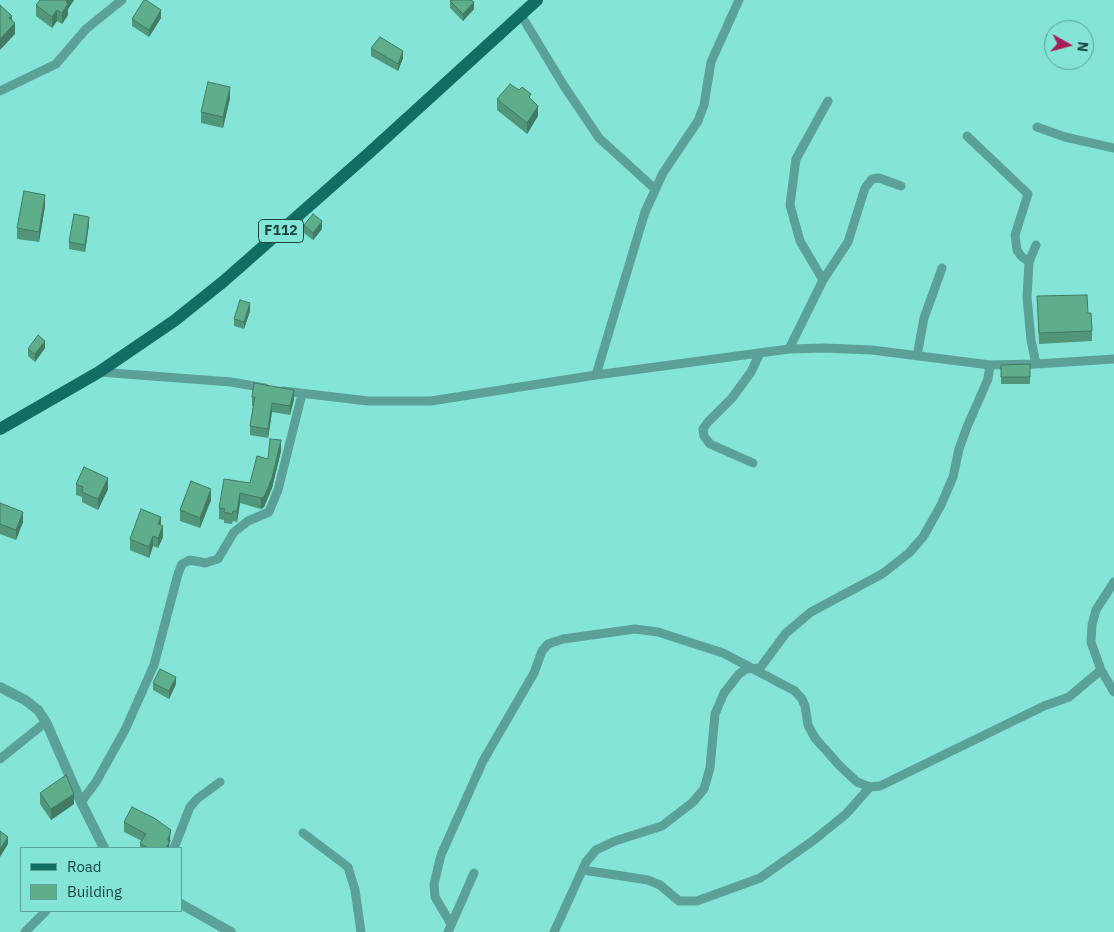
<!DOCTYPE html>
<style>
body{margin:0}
#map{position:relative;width:1114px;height:932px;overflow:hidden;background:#83e4d7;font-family:"IBM Plex Sans",sans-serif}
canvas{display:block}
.legend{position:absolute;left:20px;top:847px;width:162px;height:65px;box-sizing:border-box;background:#83e4d7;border:1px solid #59a49a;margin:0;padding:6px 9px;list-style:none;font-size:15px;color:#1b443f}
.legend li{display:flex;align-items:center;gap:10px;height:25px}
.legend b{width:25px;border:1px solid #59a49a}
.north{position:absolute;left:1044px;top:20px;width:50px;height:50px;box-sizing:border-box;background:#83e4d7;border:1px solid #59a49a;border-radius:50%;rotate:97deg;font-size:14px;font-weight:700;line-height:20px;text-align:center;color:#1b443f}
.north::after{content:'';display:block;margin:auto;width:18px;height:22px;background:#ac1c54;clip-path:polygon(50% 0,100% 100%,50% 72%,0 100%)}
</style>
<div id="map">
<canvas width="1114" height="932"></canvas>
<ul class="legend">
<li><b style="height:6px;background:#116e65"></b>Road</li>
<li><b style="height:14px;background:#5eae8c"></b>Building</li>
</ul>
<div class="north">N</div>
</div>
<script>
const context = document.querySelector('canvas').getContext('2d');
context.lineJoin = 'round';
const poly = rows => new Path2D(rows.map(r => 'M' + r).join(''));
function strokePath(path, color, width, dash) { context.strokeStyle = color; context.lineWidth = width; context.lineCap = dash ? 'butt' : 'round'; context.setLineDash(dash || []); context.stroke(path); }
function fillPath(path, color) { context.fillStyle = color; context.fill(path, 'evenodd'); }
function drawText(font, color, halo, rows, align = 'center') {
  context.font = font + ' "IBM Plex Sans",sans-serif'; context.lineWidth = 4; context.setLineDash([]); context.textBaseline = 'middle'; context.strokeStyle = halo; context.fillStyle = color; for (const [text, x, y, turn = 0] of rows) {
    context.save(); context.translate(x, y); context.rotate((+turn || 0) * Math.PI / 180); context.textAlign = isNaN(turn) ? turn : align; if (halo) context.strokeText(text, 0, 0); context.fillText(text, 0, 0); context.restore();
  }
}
strokePath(poly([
 [521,15,564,86,599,138,655,189],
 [0,91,56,64,86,29,122,0],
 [1037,127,1065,137,1114,148],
 [967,136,1028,194,1015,235,1017,250,1021,256,1029,262],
 [823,280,800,241,790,205,796,159,828,101],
 [789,349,823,280,848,242,865,188,872,179,879,178,901,186],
 [917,356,924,318,942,268],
 [1036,364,1031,340,1027,297,1029,262,1036,245],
 [99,372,231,382,265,388],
 [596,375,645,212,663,173,698,121,704,105,711,62,739,0],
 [283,391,368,401,431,401,596,375,789,349,824,348,872,350,990,365,1036,364,1114,359],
 [753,463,710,444,704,436,703,429,708,422,732,398,751,372,760,353],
 [1114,582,1096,610,1092,625,1091,642,1101,670,1114,692],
 [0,759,46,722],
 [81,802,96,782,125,730,154,665,178,574,182,564,190,560,205,563,218,559,234,532,248,521,269,512,278,490,302,394],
 [303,833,348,867,355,890,361,932],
 [174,848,190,807,197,799,220,782],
 [583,870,648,880,660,885,679,901,697,901,760,878,814,840,846,814,870,787],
 [451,924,435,897,434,884,441,855,483,761,534,673,542,651,548,644,563,639,635,629,658,632,723,653,795,691,802,699,805,706,808,725,815,738,839,765,857,782,870,787,880,786,1044,706,1069,697,1101,670],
 [25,932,46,911],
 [448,932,474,873],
 [554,932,586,862,596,850,615,841,662,826,693,802,704,789,710,768,715,714,724,693,739,674,746,669,760,668,786,633,811,612,882,574,909,553,923,537,941,505,953,477,959,449,967,427,988,379,990,365]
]), '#5ca197', 9);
strokePath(poly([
 [0,687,25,700,38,710,46,722,81,802,104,848],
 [181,904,231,932]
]), '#5ca197', 10);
strokePath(poly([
 [0,429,99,372,174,321,224,281,368,154,537,0]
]), '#116e65', 12);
fillPath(poly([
 [74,0,68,9,68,15,62,24,57,21,52,28,36,16,36,5],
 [450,1,474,9,463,21,450,8],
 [161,18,149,37,132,26,132,19],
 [371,48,403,58,398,71,371,56],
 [230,98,223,128,201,123,201,112],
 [497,99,531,99,538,116,527,134,497,110],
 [45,206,39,242,17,239,17,228],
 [89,224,85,252,69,249,69,242],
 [304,225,322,229,313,240,304,233],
 [1037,296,1088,313,1092,331,1092,341,1039,344],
 [250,311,244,329,234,326,234,319],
 [45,348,35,362,28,356,28,349],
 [1030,364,1030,384,1001,384,1001,365],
 [252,397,294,399,290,415,272,412,268,438,250,435,250,426,253,406,252,406],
 [281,451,272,488,264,507,261,509,240,503,237,522,233,521,232,524,224,523,224,520,219,519,219,508,250,483,268,459],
 [76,484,108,489,98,510,82,502,82,497,76,495],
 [211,500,200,528,180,521,180,510],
 [0,503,23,522,16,540,0,534],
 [161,525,163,537,158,548,153,546,149,558,130,550,130,539],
 [153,683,176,684,169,699,153,690],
 [40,793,74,804,51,820,40,804],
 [124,822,171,840,169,843,169,848,140,848,140,843,142,841,124,832]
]), '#519678');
fillPath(poly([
 [67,0,74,0,68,9,68,15,62,24,62,13],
 [474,2,474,9,463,21,463,14],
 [57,10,57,21,52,28,52,17],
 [161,10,161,18,149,37,149,30],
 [12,16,12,26,15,23,15,34,0,50,0,39,9,18],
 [403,51,403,58,398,71,398,64],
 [230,87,230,98,223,128,223,117],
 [538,106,538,116,527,134,527,123],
 [45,195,45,206,39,242,39,232],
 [89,217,89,224,85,252,85,245],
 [322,221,322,229,313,240,313,233],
 [250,303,250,311,244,329,244,322],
 [45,341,45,348,35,362,35,354],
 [294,390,294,399,290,415,290,406],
 [272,403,272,412,268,438,268,429],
 [281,440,281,451,272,488,264,507,261,509,261,498],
 [108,478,108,489,98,510,98,499],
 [211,489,211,500,200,528,200,518],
 [240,493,240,503,237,522,237,511],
 [23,512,23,522,16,540,16,530],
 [161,517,161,527,158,524],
 [163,526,163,537,158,548,158,538],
 [153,536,153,546,149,558,149,547],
 [176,677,176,684,169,699,169,691],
 [74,794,74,804,51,820,51,809],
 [171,830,169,848,166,848,168,839],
 [8,837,8,844,0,857,0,849]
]), '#427a62');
const building = poly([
 [40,0,67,0,66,2,68,4,62,13,57,10,52,17,36,5,40,0],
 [144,0,146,0,161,10,149,30,132,19,144,0],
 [451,0,471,0,474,2,463,14,450,1,451,0],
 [0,5,12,16,9,18,15,23,0,39,0,5],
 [380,37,403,51,398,64,371,48,380,37],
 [208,82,230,87,223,117,201,112,208,82],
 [510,84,519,90,522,87,531,94,529,97,538,106,527,123,497,99,510,84],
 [24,191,45,195,39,232,17,228,24,191],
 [74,214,89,217,85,245,69,242,74,214],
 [313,214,322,221,313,233,304,225,313,214],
 [1087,295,1088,313,1091,313,1092,331,1039,333,1037,296,1087,295],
 [240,300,250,303,244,322,234,319,240,300],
 [38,335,45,341,35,354,28,349,38,335],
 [1030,364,1030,377,1001,377,1001,365,1030,364],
 [254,383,294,390,290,406,272,403,268,429,250,426,255,397,252,397,254,383],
 [270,439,281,440,272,478,264,497,261,498,240,493,237,511,233,511,232,514,224,512,225,509,219,508,224,479,250,483,257,456,268,459,270,439],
 [84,467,108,478,98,499,82,492,83,487,76,484,84,467],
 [191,481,211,489,200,518,180,510,191,481],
 [0,503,23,512,16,530,0,524,0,503],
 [141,509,161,517,158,524,163,526,158,538,153,536,149,547,130,539,141,509],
 [160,669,176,677,169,691,153,683,160,669],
 [66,775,74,794,51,809,40,793,66,775],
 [132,807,154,818,171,830,168,839,169,843,166,848,148,848,140,843,146,834,124,822,132,807],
 [0,831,8,837,0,849,0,831]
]);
fillPath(building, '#5eae8c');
strokePath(building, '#427a62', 1);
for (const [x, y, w] of [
 [281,231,45]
]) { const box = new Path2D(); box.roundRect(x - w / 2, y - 11.5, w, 23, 4); context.fillStyle = '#83e4d7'; context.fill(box); strokePath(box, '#1b443f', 1); }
drawText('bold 14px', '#1b443f', null, [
 ["F112",281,231]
]);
</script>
